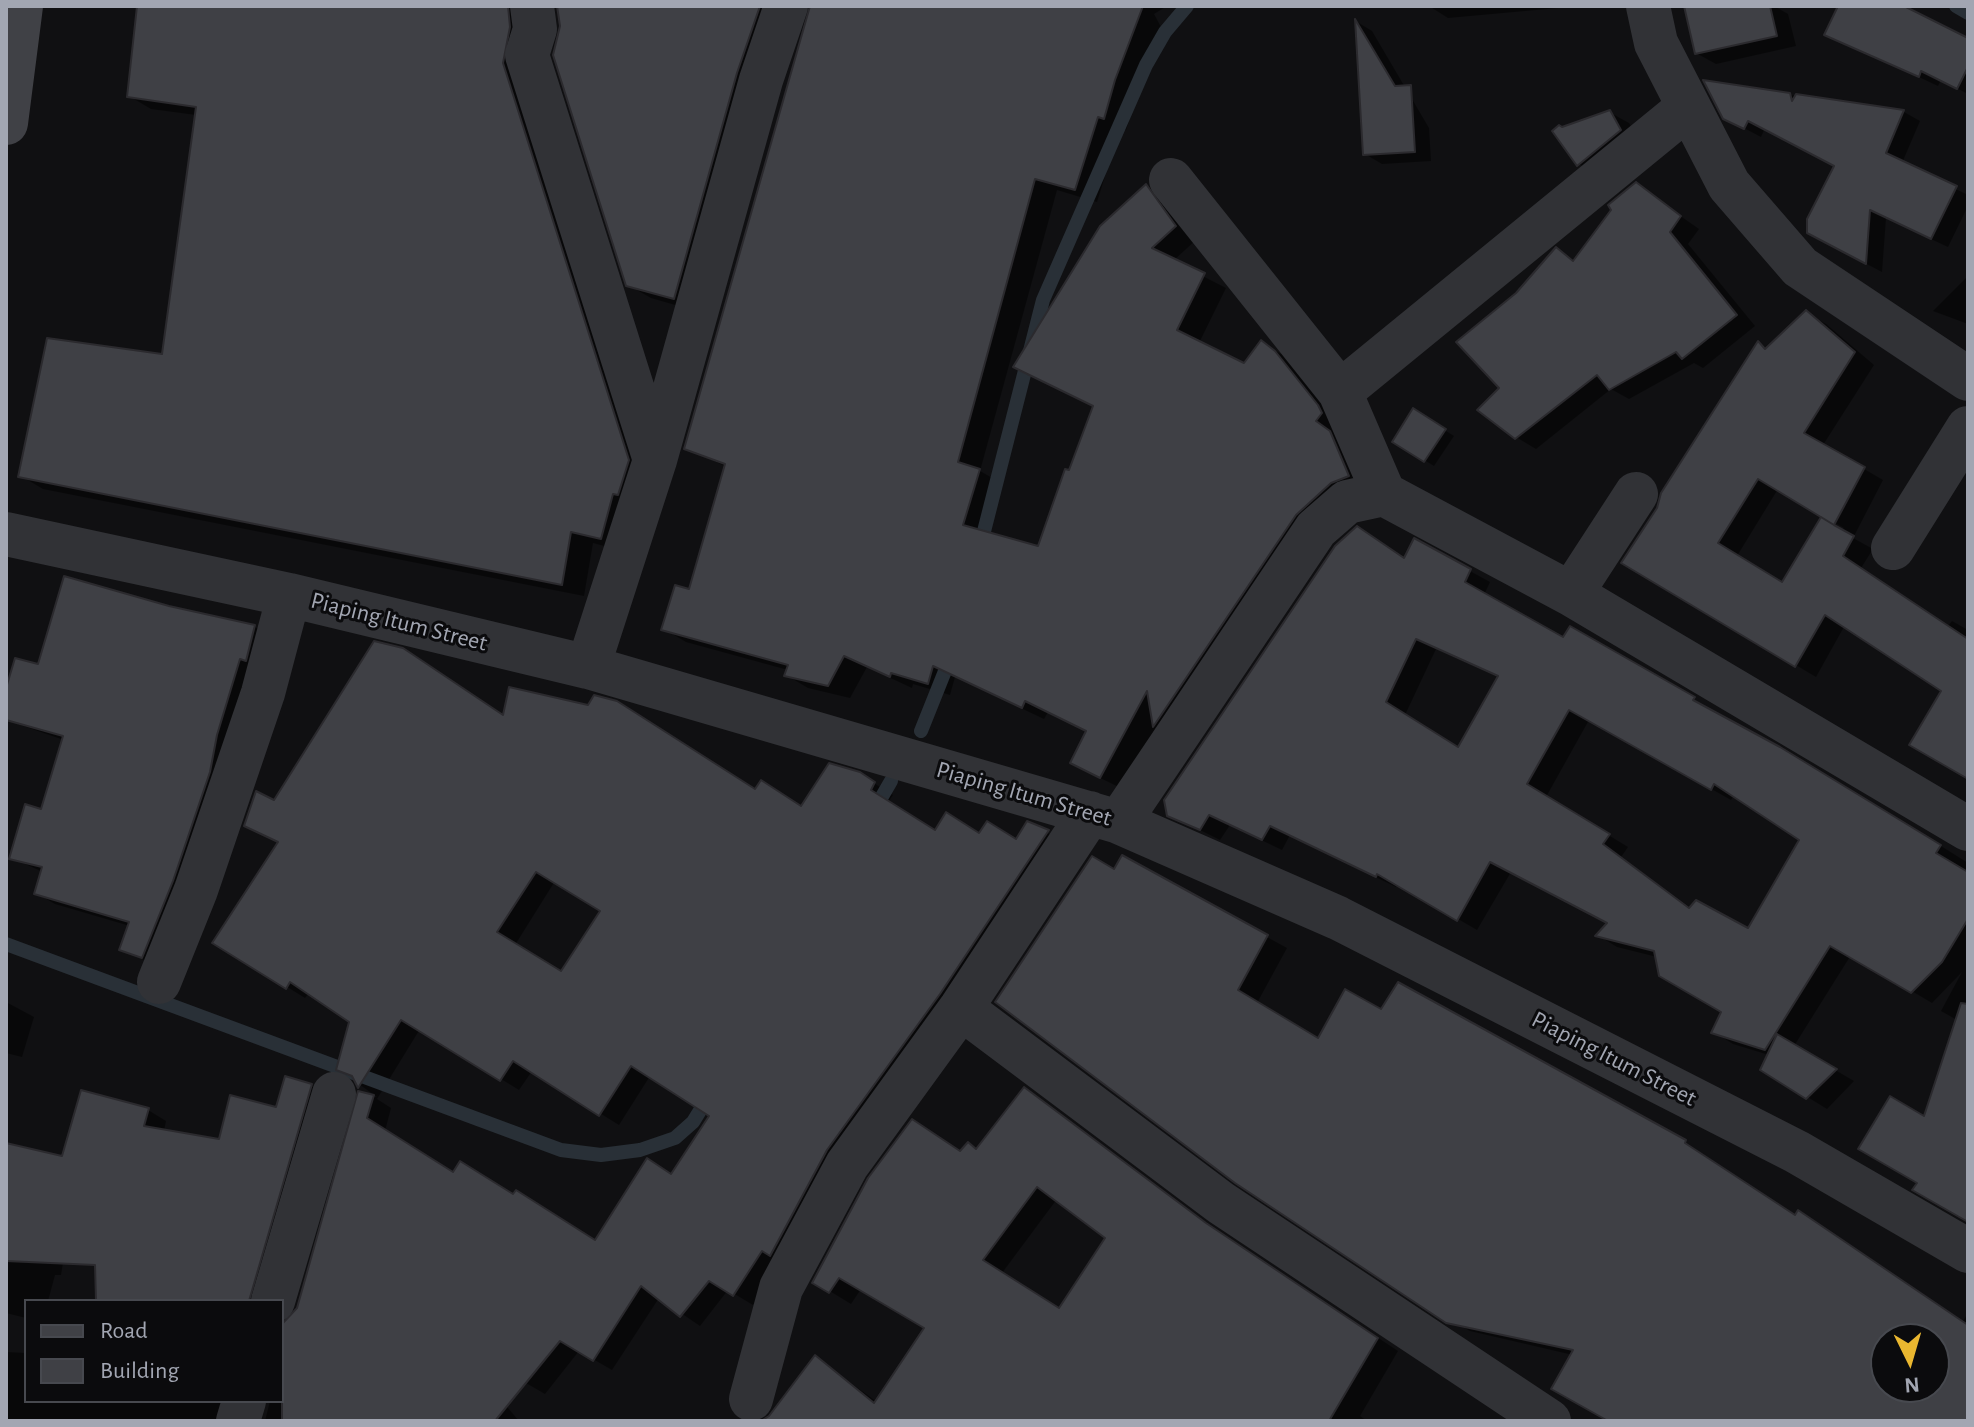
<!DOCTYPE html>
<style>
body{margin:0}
#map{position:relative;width:1974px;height:1427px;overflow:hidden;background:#101012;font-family:"Alegreya Sans",sans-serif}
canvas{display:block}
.frame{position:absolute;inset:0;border:8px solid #a2a6b2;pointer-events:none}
.legend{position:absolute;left:24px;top:1299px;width:260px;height:104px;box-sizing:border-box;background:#0b0b0d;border:2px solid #47494f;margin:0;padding:10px 14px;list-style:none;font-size:24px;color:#a2a6b2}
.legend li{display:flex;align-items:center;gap:16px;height:40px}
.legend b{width:40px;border:2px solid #47494f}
.north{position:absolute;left:1870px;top:1323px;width:80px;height:80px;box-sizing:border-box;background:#0b0b0d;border:2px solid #47494f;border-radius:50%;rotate:175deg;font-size:22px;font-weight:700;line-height:32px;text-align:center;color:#a2a6b2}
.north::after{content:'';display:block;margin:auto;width:28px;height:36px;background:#eab730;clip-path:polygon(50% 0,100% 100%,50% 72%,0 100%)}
</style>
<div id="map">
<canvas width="1974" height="1427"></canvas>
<div class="frame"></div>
<ul class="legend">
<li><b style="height:10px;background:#404146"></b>Road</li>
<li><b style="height:22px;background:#3f4045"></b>Building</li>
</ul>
<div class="north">N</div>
</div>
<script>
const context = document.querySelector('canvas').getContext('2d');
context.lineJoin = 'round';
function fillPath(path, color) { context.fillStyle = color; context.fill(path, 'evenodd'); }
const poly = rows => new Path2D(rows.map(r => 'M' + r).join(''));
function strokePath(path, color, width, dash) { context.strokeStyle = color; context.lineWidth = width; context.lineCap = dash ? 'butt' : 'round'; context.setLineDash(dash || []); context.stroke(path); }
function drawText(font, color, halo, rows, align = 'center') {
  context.font = font + ' "Alegreya Sans",sans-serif'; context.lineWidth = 6; context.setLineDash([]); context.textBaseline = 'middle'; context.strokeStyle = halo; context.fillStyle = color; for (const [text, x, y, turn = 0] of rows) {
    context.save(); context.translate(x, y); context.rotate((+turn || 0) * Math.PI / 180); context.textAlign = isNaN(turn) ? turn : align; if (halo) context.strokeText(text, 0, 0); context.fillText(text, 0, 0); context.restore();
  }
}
fillPath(poly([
 [139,6,534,6,650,474,623,551,593,543,584,596,43,489,21,476,164,357,196,115,151,109,129,96],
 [559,6,788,6,696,311,651,298,628,285],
 [812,6,1167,6,1154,14,1161,27,1126,130,1120,128,1097,202,1057,190,980,471,1001,483,986,534,1039,549,1095,407,1147,186,1169,199,1197,239,1173,261,1226,288,1199,343,1245,365,1261,343,1283,355,1340,420,1370,489,1176,738,1156,727,1123,789,1094,775,1088,731,1048,712,1044,719,955,677,950,695,913,684,912,688,867,667,850,698,808,688,786,675,788,670,686,642,664,629,690,592,727,467,686,448],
 [1429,6,1580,6,1448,18],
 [1759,6,1774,6,1788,14,1796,46,1716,64,1696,53],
 [1840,6,1897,6,1968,40,1968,94,1941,80,1938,86,1827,34],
 [1357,22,1372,31,1429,128,1431,161,1382,164,1365,154],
 [1790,95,1904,112,1920,121,1902,163,1968,195,1968,206,1948,247,1886,218,1882,272,1825,242,1837,166,1765,128,1761,137,1725,118],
 [1609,112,1629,123,1639,141,1598,175,1579,164,1563,129],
 [1636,185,1699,229,1688,244,1755,326,1703,368,1694,363,1629,399,1611,389,1536,449,1516,437,1502,388,1517,294,1557,250,1576,261],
 [1968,276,1968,324,1933,311],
 [1806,313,1826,324,1874,365,1823,445,1883,480,1853,538,1873,549,1861,568,1948,626,1952,621,1968,630,1968,777,1944,690,1845,625,1816,677,1624,563,1759,344,1768,349],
 [1778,489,1844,528,1783,584,1737,556],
 [1414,411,1454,436,1434,466,1394,441],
 [1415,541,1490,582,1484,595,1564,640,1570,629,1887,812,1968,863,1968,1222,1915,1189,1919,1182,1926,1119,1957,1020,1941,1011,1962,972,1932,1003,1851,955,1794,1046,1854,1081,1827,1109,1762,1069,1769,1055,1733,1044,1714,1032,1723,1011,1657,957,1617,947,1599,936,1610,923,1511,872,1477,930,1398,884,1396,887,1290,835,1282,850,1230,825,1220,840,1168,814,1406,559],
 [1436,649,1500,678,1459,749,1405,715],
 [1589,720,1731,800,1734,795,1802,839,1748,930,1691,908,1621,857,1628,847,1546,797],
 [168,608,255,627,273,637,161,968,121,949,130,926,55,904,36,893,43,872,12,858,43,811,64,740,6,720,6,696,39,667],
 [423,662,505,716,802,808,859,774,893,795,888,802,936,832,1017,841,1028,824,1066,842,753,1305,728,1290,700,1326,659,1298,612,1370,579,1351,545,1394,526,1383,491,1388,519,1421,265,1421,270,1401,282,1401,282,1326,299,1309,360,1094,377,1097,338,1069,351,1021,309,993,305,998,215,942,279,843,247,825],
 [555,881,602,911,562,974,515,945],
 [420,1029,519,1090,532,1071,619,1125,650,1076,712,1115,672,1176,596,1242,514,1196,454,1174,385,1131,391,1108,377,1099],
 [1122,858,1287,948,1257,1003,1319,1040,1381,1011,1685,1142,1796,1216,1818,1224,1963,1321,1968,1313,1968,1421,1612,1421,1573,1355,1470,1331,1449,1319,1115,872],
 [1886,1339,1934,1339,1934,1387,1886,1387],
 [6,1002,34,1017,22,1057,6,1053],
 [311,1086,330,1096,269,1301,98,1301,148,1110,166,1121,164,1131,220,1141],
 [1025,1089,1227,1238,1398,1351,1360,1416,1367,1421,767,1421,815,1357,877,1402,927,1327,861,1289,851,1304,815,1282,962,1153,977,1150],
 [1057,1199,1107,1237,1060,1310,1002,1273],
 [6,1145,78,1170,61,1275,55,1275,48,1301,26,1301,26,1318,6,1313],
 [6,1352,26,1353,26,1401,241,1401,235,1421,6,1421]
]), '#0007');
strokePath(poly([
 [1956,6,1968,13],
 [980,547,1043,300,1146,65,1165,32,1187,6],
 [921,731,951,656],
 [873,812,891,781],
 [6,944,561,1150,601,1155,640,1150,675,1138,693,1122,709,1096]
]), '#293037', 14);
const building = poly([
 [137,6,508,6,510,27,503,63,629,460,618,495,613,494,601,539,571,532,562,585,18,477,47,338,162,354,196,107,127,97,137,6],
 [557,6,760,6,737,73,674,299,626,286,553,55,560,26,557,6],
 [810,6,1143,6,1115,80,1104,119,1098,117,1075,190,1035,179,958,462,980,469,963,525,1038,546,1065,469,1069,470,1093,406,1013,367,1100,226,1146,184,1176,226,1152,248,1205,273,1177,330,1244,363,1261,340,1275,351,1318,405,1322,413,1316,421,1330,431,1349,476,1331,483,1296,515,1153,727,1147,691,1100,778,1070,763,1086,731,1025,701,1022,708,933,666,928,684,891,673,890,677,844,656,828,686,784,676,788,665,661,630,675,585,689,589,725,464,684,449,810,6],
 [1684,6,1770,6,1777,36,1695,54,1684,6],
 [1838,6,1904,6,1968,38,1968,67,1957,89,1921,71,1919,77,1824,35,1838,6],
 [1355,19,1395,86,1411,85,1415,152,1363,155,1355,19],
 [1703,80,1790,93,1792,101,1796,94,1904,110,1886,153,1957,186,1931,239,1870,210,1866,264,1807,233,1807,219,1834,166,1748,121,1744,129,1723,119,1703,80],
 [1610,110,1621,130,1577,166,1552,131,1559,125,1562,127,1610,110],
 [1636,182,1681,216,1670,232,1737,315,1682,359,1676,352,1609,390,1597,375,1515,439,1477,410,1499,388,1456,342,1516,293,1556,247,1573,261,1611,210,1608,205,1636,182],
 [1806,310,1855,352,1804,433,1865,467,1834,525,1854,536,1843,556,1968,639,1968,779,1909,745,1941,691,1825,615,1795,667,1621,563,1657,508,1661,493,1758,341,1765,349,1806,310],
 [1758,479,1834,525,1821,517,1782,582,1718,543,1758,479],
 [1413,408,1446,429,1424,462,1392,442,1413,408],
 [1357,526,1404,558,1414,538,1471,569,1465,582,1563,637,1570,626,1695,697,1693,700,1780,747,1941,845,1936,853,1968,872,1968,919,1942,962,1911,993,1830,946,1765,1050,1711,1033,1721,1012,1659,976,1654,951,1595,936,1607,923,1490,862,1457,921,1377,874,1376,877,1270,826,1262,840,1209,815,1200,830,1167,816,1164,800,1335,546,1357,526],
 [1416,639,1498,676,1458,747,1386,702,1416,639],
 [1569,710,1711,790,1714,784,1799,840,1748,928,1696,900,1689,908,1603,844,1610,834,1527,784,1569,710],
 [64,576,169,606,255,625,246,661,240,659,217,735,210,772,173,881,142,958,119,950,129,922,34,894,42,867,9,859,25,804,41,809,63,736,6,720,6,688,15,658,38,664,64,576],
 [374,641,403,648,503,715,509,687,588,705,594,695,617,701,755,789,761,780,801,806,829,763,860,772,875,782,871,790,935,830,946,812,979,833,987,821,1016,839,1027,821,1049,830,940,994,827,1150,770,1256,762,1251,733,1296,709,1281,680,1317,641,1286,593,1361,560,1341,495,1421,282,1421,282,1324,297,1308,358,1091,374,1095,367,1118,453,1172,460,1161,513,1194,516,1190,595,1240,647,1158,671,1174,709,1116,631,1066,599,1116,513,1061,500,1081,401,1020,358,1088,352,1076,336,1070,349,1022,290,982,286,989,212,943,278,842,244,826,256,791,274,800,374,641],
 [536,872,600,911,561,971,497,932,536,872],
 [1122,855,1268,935,1238,990,1318,1038,1345,989,1381,1009,1398,982,1686,1140,1685,1143,1795,1215,1798,1210,1968,1325,1968,1421,1608,1421,1551,1389,1573,1350,1446,1323,1235,1183,995,1002,1092,856,1114,869,1122,855],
 [1886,1339,1934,1339,1934,1387,1886,1387,1886,1339],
 [1961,1003,1968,1004,1968,1222,1912,1190,1917,1183,1858,1149,1890,1096,1924,1116,1961,1003],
 [1777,1034,1837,1069,1806,1099,1760,1070,1777,1034],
 [285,1076,312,1084,249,1301,96,1301,95,1265,6,1261,6,1143,62,1156,81,1090,149,1108,144,1126,219,1139,230,1095,276,1107,285,1076],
 [1024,1087,1206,1223,1378,1338,1329,1421,761,1421,769,1416,815,1355,874,1403,924,1328,839,1278,829,1293,812,1283,868,1178,912,1119,960,1151,968,1142,976,1149,1024,1087],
 [1037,1187,1105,1238,1059,1308,983,1260,1037,1187]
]);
fillPath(building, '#3f4045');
strokePath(building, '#2b2a2e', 2);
strokePath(poly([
 [532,6,535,29,527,55,655,460],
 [1648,6,1656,43,1729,185,1800,267,1968,379],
 [1171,180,1340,392,1384,494],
 [1340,392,1686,109],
 [6,534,289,595,588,667,1119,822,1338,918,1797,1152,1968,1251],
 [1893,548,1968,428],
 [1571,594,1636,494],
 [588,667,655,460,761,80,786,6],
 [1119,822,1316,529,1347,502,1384,494,1571,594,1968,829],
 [159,982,196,890,263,693,289,595],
 [961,1008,1221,1203,1549,1421],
 [273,1301,334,1094],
 [751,1399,781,1288,847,1165,961,1008,1090,813],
 [238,1421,244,1401]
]), '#313236', 44);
strokePath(poly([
 [6,123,21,6]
]), '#404146', 44);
drawText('24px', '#a2a6b2', '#0b0b0d', [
 ["Piaping Itum Street",399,622,14],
 ["Piaping Itum Street",1024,794,16],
 ["Piaping Itum Street",1614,1059,27]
]);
</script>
